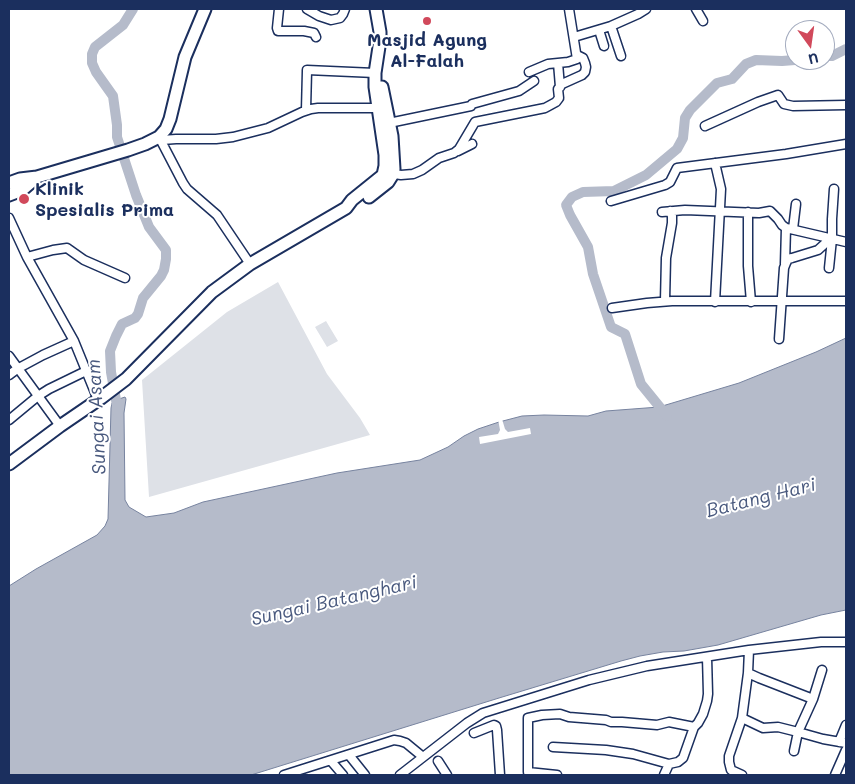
<!DOCTYPE html>
<style>
body{margin:0}
#map{position:relative;width:855px;height:784px;overflow:hidden;background:#fff;font-family:Mali,sans-serif}
canvas{display:block}
.frame{position:absolute;inset:0;border:10px solid #1b2f5e;pointer-events:none}
.north{position:absolute;left:785px;top:20px;width:50px;height:50px;box-sizing:border-box;background:#fff;border:1px solid #a4acbf;border-radius:50%;rotate:166deg;font-size:14px;font-weight:700;line-height:20px;text-align:center;color:#1b2f5e}
.north::after{content:'';display:block;margin:auto;width:18px;height:22px;background:#d1495b;clip-path:polygon(50% 0,100% 100%,50% 72%,0 100%)}
</style>
<div id="map">
<canvas width="855" height="784"></canvas>
<div class="frame"></div>
<div class="north">U</div>
</div>
<script>
const context = document.querySelector('canvas').getContext('2d');
context.lineJoin = 'round';
function fillPath(path, color) { context.fillStyle = color; context.fill(path, 'evenodd'); }
const poly = rows => new Path2D(rows.map(r => 'M' + r).join(''));
function strokePath(path, color, width, dash) { context.strokeStyle = color; context.lineWidth = width; context.lineCap = dash ? 'butt' : 'round'; context.setLineDash(dash || []); context.stroke(path); }
function drawText(font, color, halo, rows, align = 'center') {
  context.font = font + ' Mali,sans-serif'; context.lineWidth = 4; context.setLineDash([]); context.textBaseline = 'middle'; context.strokeStyle = halo; context.fillStyle = color; for (const [text, x, y, turn = 0] of rows) {
    context.save(); context.translate(x, y); context.rotate((+turn || 0) * Math.PI / 180); context.textAlign = isNaN(turn) ? turn : align; if (halo) context.strokeText(text, 0, 0); context.fillText(text, 0, 0); context.restore();
  }
}
fillPath(poly([
 [278,282,327,374,360,418,370,435,149,497,142,380,227,312],
 [326,321,338,341,327,347,315,327]
]), '#dee1e7');
const water = poly([
 [846,338,846,610,821,615,718,645,684,651,663,652,640,656,621,661,499,698,251,775,9,775,9,586,36,569,97,535,105,526,108,519,111,408,112,403,116,400,125,397,126,399,124,413,125,500,129,507,146,517,174,513,203,502,337,473,420,460,448,447,464,436,478,429,499,422,522,416,544,415,588,416,606,411,659,407,739,383,816,352,846,338]
]);
fillPath(water, '#b5bbca');
strokePath(water, '#77839f', 1);
fillPath(poly([
 [498,419,502,419,505,429,508,432,530,428,531,434,480,444,479,437,498,434,500,430]
]), '#fff');
strokePath(poly([
 [825,56,832,56,846,49],
 [118,413,116,400,111,372,110,351,116,336,122,324,135,318,138,314,143,298,161,276,164,270,166,259,166,250,149,227,136,195,117,137,117,125,113,96,96,72,92,63,92,54,95,47,123,25,133,9],
 [667,416,641,384,625,334,611,327,593,274,588,247,570,215,566,205,572,197,583,192,614,191,646,175,677,149,683,138,685,118,690,110,717,83,732,79,746,64,756,60,782,61,795,60]
]), '#b5bbca', 10);
const minor = poly([
 [279,9,277,28,278,31,304,31,314,33,316,37],
 [307,9,319,16,331,20,340,18,343,14,345,9],
 [696,9,703,21],
 [611,26,621,56],
 [599,30,604,46],
 [574,37,611,26,638,14,646,9],
 [558,63,560,87],
 [529,72,548,64,568,62,577,59,569,9],
 [306,110,307,71,307,70,375,73],
 [389,123,471,106,472,104,519,91,534,81],
 [705,126,758,102,778,95,784,104,793,106,846,105],
 [159,137,183,183,187,189,217,215,250,264],
 [162,140,176,139,216,139,233,137,268,128,302,112,311,109,318,108,377,108],
 [458,151,472,144],
 [388,173,401,175,413,174,422,170,439,158,454,153,459,149,475,122,545,108,556,102,559,98,558,89,562,84,582,75,585,72,586,67,585,63,583,58,577,55],
 [611,201,665,185,670,182,677,168,786,154,846,144],
 [662,212,685,210,759,213,770,211,778,219,782,225,786,228,846,242],
 [748,212,748,266,751,302],
 [9,218,27,257,74,341,98,400],
 [793,229,796,204],
 [27,257,53,250,67,248,84,260,125,278],
 [785,264,786,228],
 [829,268,832,239,832,219,834,189],
 [665,301,666,258,672,223,672,216,670,211],
 [715,302,721,189,715,163],
 [612,308,647,303,672,301,846,301],
 [779,339,784,268,786,263,788,259,792,258,818,250,830,239],
 [9,356,60,426],
 [9,375,17,369,43,355,74,341],
 [9,420,38,396,49,389,86,371],
 [822,670,813,699,798,732,823,739,846,743],
 [748,673,759,678,813,699],
 [742,718,763,728,778,727,798,732,794,751],
 [474,733,494,725,496,726,497,730,500,775],
 [839,742,846,725],
 [553,747,606,750,633,754,669,764],
 [349,755,365,775],
 [331,761,343,775],
 [438,761,447,775],
 [284,775,394,740,400,741,406,743,423,757],
 [400,775,467,723,483,713,589,680,647,666,749,650,821,642,846,642],
 [557,775,528,772,528,718,542,715,560,714,569,717,606,720,611,722,622,722,657,725,669,722,694,727],
 [664,775,669,764,678,762,683,758,694,727,698,723,703,714,707,701,708,694,707,657],
 [742,775,731,770,729,762,729,756,742,718,748,673,749,650],
 [835,775,846,750]
]);
const highway = poly([
 [9,183,20,179,37,177,128,150,145,144,159,137,166,129,170,119,185,57,205,9],
 [9,195,22,190,37,177],
 [369,197,388,182,393,174,394,169,392,136,382,87],
 [9,464,60,426,101,398,126,379,212,292,250,264,346,208,352,200,383,175,385,166,385,155,375,87,375,73,380,40,380,32,376,9]
]);
strokePath(minor, '#1b2f5e', 11);
strokePath(highway, '#1b2f5e', 15);
strokePath(minor, '#fff', 8);
strokePath(highway, '#fff', 11);
for (const [x, y, r, color] of [
 [427,21,5,"#d1495b"],
 [24,199,6,"#d1495b"]
]) { const dot = new Path2D(); dot.arc(x, y, r, 0, 2 * Math.PI); context.fillStyle = color; context.fill(dot); strokePath(dot, '#fff', 2); }
drawText('bold 18px', '#1b2f5e', '#fff', [
 ["Masjid Agung",427,40],
 ["Al-Falah",427,61],
 ["Klinik",35,189,"left"],
 ["Spesialis Prima",35,210,"left"]
]);
drawText('italic 19px', '#49597e', '#fff', [
 ["Sungai Asam",97,417,-93],
 ["Batang Hari",761,498,-14],
 ["Sungai Batanghari",334,601,-13]
]);
</script>
